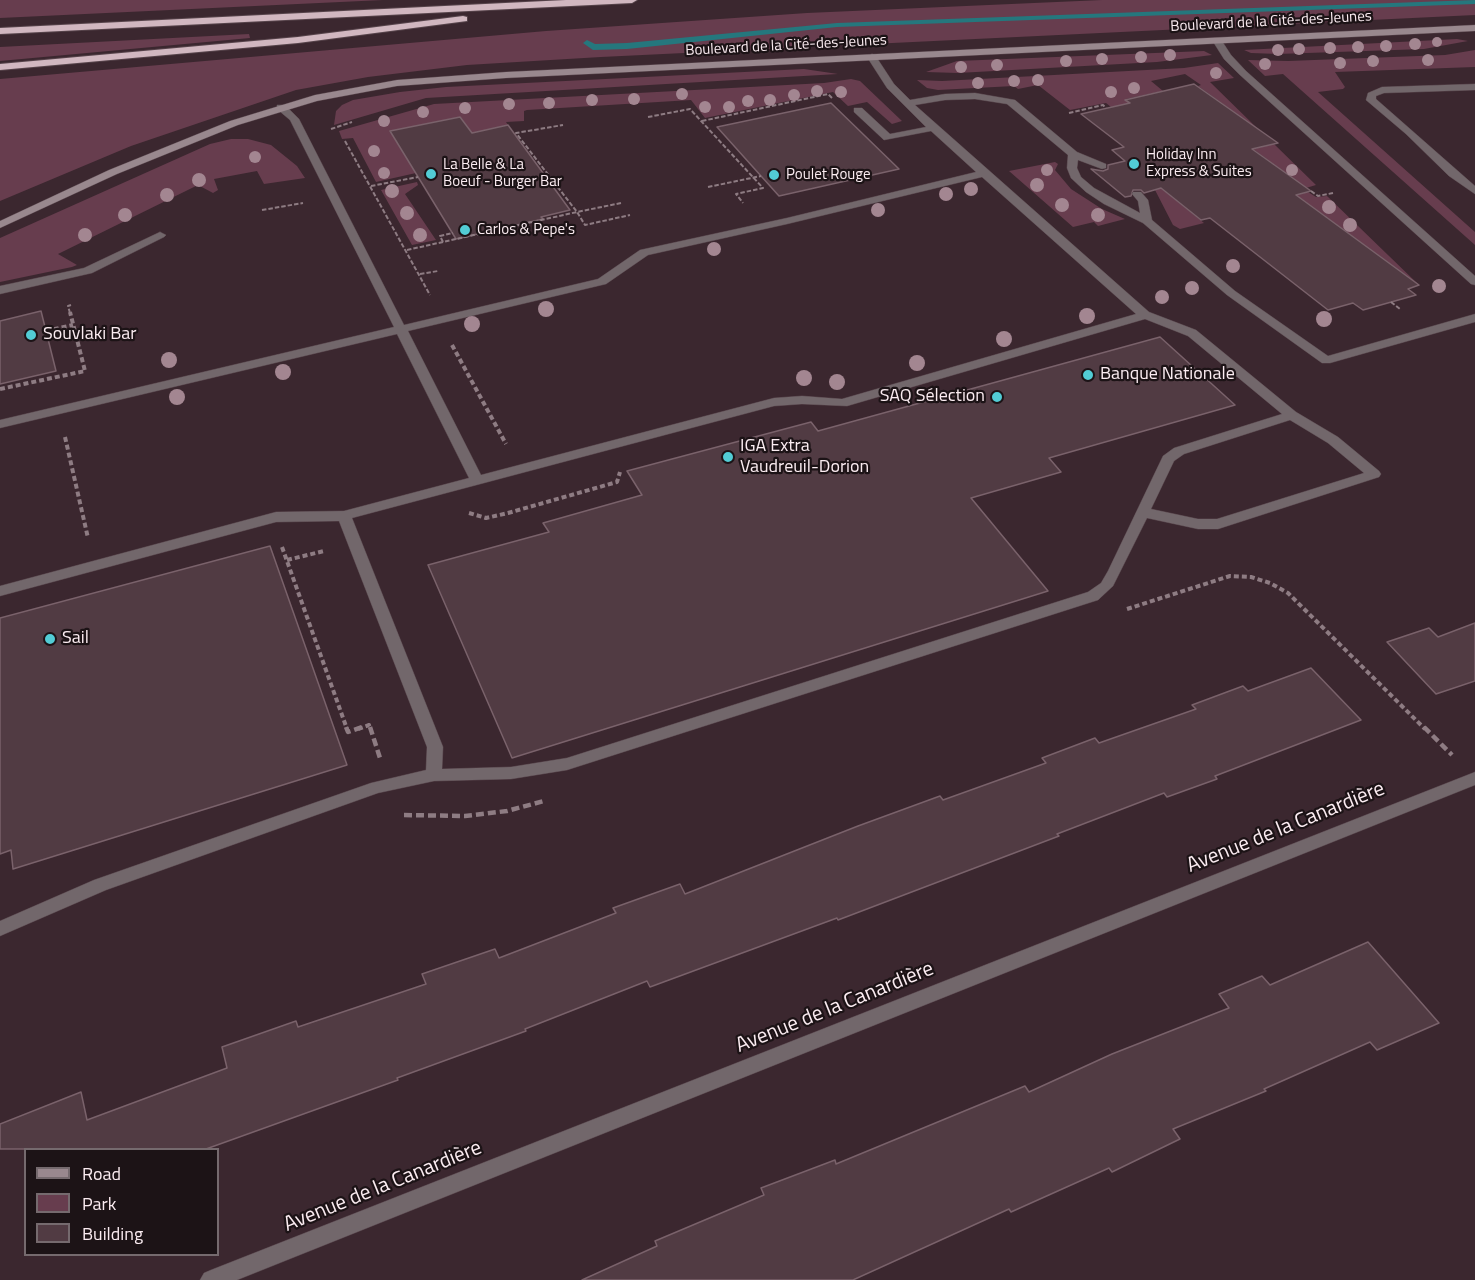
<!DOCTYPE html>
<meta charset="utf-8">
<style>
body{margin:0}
#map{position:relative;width:1475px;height:1280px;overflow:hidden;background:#3b272f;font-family:"Titillium Web",sans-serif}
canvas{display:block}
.legend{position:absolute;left:24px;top:1148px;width:195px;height:108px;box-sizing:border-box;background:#1c1316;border:2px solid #756a6e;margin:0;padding:8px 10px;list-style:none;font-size:18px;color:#fbecf1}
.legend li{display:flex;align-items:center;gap:12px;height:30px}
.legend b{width:30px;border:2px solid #756a6e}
</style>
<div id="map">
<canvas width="1475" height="1280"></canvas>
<ul class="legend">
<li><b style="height:8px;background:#99888e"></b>Road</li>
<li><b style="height:16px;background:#673d4e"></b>Park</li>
<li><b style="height:16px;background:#513b43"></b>Building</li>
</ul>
</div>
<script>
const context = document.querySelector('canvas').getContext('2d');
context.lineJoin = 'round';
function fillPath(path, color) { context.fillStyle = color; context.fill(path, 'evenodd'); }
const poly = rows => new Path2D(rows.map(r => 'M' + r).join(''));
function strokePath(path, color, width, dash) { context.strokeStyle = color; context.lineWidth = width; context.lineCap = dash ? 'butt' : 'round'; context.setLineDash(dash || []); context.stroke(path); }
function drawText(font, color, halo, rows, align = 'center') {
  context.font = font + ' "Titillium Web",sans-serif'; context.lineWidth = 4.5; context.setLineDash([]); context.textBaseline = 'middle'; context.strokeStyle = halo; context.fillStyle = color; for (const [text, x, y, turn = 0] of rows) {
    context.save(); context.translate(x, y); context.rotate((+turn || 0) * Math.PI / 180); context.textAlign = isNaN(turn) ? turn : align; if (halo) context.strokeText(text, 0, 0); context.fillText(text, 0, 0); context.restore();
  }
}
fillPath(poly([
 [0,0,383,0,0,18],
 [1102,0,1475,0,1475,15,601,57,467,65,368,77,296,90,131,146,0,201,0,79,546,31,807,13],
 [249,34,250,38,0,61,0,47],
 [1457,39,1468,41,1424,49,1278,54,1251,53,1244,50],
 [1475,50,1475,67,1335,72,1345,87,1343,89,1318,92,1475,232,1475,245,1283,74,1265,76,1248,60,1288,61,1445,55],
 [1204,51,1212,55,1157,62,958,73,926,72,957,61],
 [1218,63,1234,78,1210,82,1259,130,1198,86,1201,85,1185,74,1151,81,1163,91,1126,99,1134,106,1120,109,1116,106,1111,107,1106,103,1070,110,1038,85,1018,89,1014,86,938,90,927,88,917,80,942,81,1184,68],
 [804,69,838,74,426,98,334,125,336,111,342,105,353,100,400,92,446,87],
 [851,79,860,81,902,121,892,124,867,102,848,106,833,92,705,118,691,100,527,110,524,111,524,121,506,122,508,125,472,133,460,117,391,131,416,173,376,182,353,138,342,139,339,131,434,104,824,83],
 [231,139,248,139,271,145,297,166,305,178,264,184,257,171,214,179,218,190,213,193,198,185,58,254,77,265,72,267,0,282,0,238,210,144],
 [1274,144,1316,185,1306,188,1253,149],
 [1055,162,1058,164,1055,170,1071,189,1102,209,1125,219,1098,226,1094,222,1073,227,1009,171],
 [417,182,418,185,405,194,436,240,412,245,381,190],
 [1161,188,1204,223,1180,229,1173,225,1155,190],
 [1308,192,1316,197,1327,196,1419,285,1296,195]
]), '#673d4e');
fillPath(poly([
 [1475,0,1475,4,837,27,627,49,593,50,583,43,587,40,595,44,627,43,837,23,1475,0]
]), '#25777d');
const building = poly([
 [1194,84,1278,143,1252,149,1311,191,1296,195,1419,285,1408,289,1416,295,1363,310,1353,303,1328,310,1210,218,1201,220,1161,188,1144,193,1141,190,1133,190,1131,196,1125,197,1091,169,1103,171,1108,169,1108,165,1125,161,1112,150,1124,147,1081,114,1130,103,1125,100,1194,84],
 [831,103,899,169,779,196,717,127,831,103],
 [460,117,472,133,508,125,570,210,541,217,543,219,456,239,390,131,460,117],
 [41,311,56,371,0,384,0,321,41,311],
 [1160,337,1235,405,1049,458,1061,472,971,498,1048,591,512,758,428,565,549,532,543,523,642,495,627,471,811,422,818,431,1160,337],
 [270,546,347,765,13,869,11,850,0,854,0,618,270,546],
 [1475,623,1475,681,1436,694,1387,642,1429,628,1438,637,1475,623],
 [1311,668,1361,720,1215,776,1217,779,1167,797,1164,793,1057,834,1059,836,838,920,837,918,650,987,647,981,525,1029,526,1031,397,1078,398,1080,206,1149,0,1149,0,1124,81,1092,87,1120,227,1068,222,1047,296,1021,298,1027,426,984,422,974,495,949,499,958,616,913,613,908,680,884,685,894,858,826,940,796,943,800,1046,763,1042,758,1095,738,1099,743,1196,709,1192,705,1243,686,1248,691,1311,668],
 [1368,942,1439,1023,1377,1050,1370,1042,1264,1089,1266,1091,1173,1129,1180,1139,1112,1172,1109,1168,1011,1212,1009,1209,853,1280,582,1280,657,1246,655,1241,764,1195,761,1188,835,1160,836,1164,1025,1086,1029,1092,1112,1054,1229,1008,1219,994,1262,976,1270,985,1368,942]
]);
fillPath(building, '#513b43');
strokePath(building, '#7a626b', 1.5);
const lane = poly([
 [1214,38,1220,38,1231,55,1246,71,1475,276,1475,285,1471,284,1240,75,1224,59,1212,40,1214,38],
 [872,54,875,55,894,84,910,100,945,94,975,93,1015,100,1077,152,1106,164,1106,168,1102,169,1078,160,1077,168,1081,177,1094,188,1140,213,1138,201,1132,194,1133,192,1141,192,1148,200,1152,220,1235,291,1328,356,1475,314,1475,322,1330,363,1322,363,1227,295,1143,223,1104,204,1086,192,1071,178,1067,168,1068,155,1007,104,975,99,945,100,915,105,1149,312,1196,330,1296,412,1338,437,1379,471,1381,474,1379,477,1218,529,1198,529,1147,518,1113,586,1098,600,567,770,511,779,434,781,378,793,106,890,0,936,0,921,94,880,371,783,426,770,427,747,339,521,276,522,0,596,0,586,276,512,344,511,469,478,397,334,0,428,0,420,394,327,290,120,277,109,277,105,285,105,299,119,404,325,598,279,640,250,787,218,976,172,931,131,884,140,854,112,854,108,862,108,890,134,926,127,887,88,867,57,872,54],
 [982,177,1136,314,842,399,802,396,774,398,481,475,408,331,606,284,648,255,787,224,982,177],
 [1145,319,1188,336,1282,414,1174,448,1163,456,1108,571,1101,583,1088,592,567,758,511,767,442,769,443,747,352,518,774,406,802,404,847,406,1145,319],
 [1290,420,1328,443,1364,473,1217,519,1198,519,1151,509,1174,461,1184,454,1290,420],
 [1475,84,1475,90,1384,93,1376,96,1376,99,1475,186,1475,194,1449,176,1406,134,1366,100,1368,93,1382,87,1475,84],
 [160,232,166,235,164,237,92,273,0,294,0,286,84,268,160,232]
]);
const street = poly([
 [1475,772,1475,785,237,1280,200,1280,204,1273,211,1270,1475,772]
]);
const secondary = poly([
 [1475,25,1475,31,506,78,397,86,317,101,238,125,117,174,0,228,0,221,109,170,230,121,315,95,397,80,506,72,1475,25]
]);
const highway = poly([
 [566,0,637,0,632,3,0,34,0,28,566,0],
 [463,16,467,17,467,21,298,43,0,70,0,64,298,37,463,16]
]);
strokePath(lane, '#56434a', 1);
strokePath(street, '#56434a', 1);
strokePath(secondary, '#56434a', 1);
strokePath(highway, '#56434a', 2);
strokePath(poly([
 [1069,113,1103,105,1106,108],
 [648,117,690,109,763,188,736,194,743,203],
 [702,121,828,94,833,99],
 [331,129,352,122],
 [345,141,430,295],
 [371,186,418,177],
 [708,187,761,176],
 [1311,191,1318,196,1333,193],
 [621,203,577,212,585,225,630,215],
 [262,210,303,203],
 [443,242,440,236,453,233],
 [407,250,577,212,516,133,563,125],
 [420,274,438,271],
 [1391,302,1400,309],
 [70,313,68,306,71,305]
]), '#8e7c83', 2, [4.5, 2]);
strokePath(poly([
 [46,331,73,325],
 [76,337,96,332],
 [452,345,506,444],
 [0,389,85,371,70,312],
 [65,437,88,538],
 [469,513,486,518,508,513,617,482,620,472],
 [282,547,347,729],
 [287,560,324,551],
 [1127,609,1230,576,1251,577,1270,583,1288,593,1425,729],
 [358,729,369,725,370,729]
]), '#8e7c83', 4, [5, 3]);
strokePath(poly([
 [346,727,348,732,362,727],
 [370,727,380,758],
 [1424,727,1452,755],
 [404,815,465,816,507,811,544,801]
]), '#8e7c83', 4.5, [8, 4]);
fillPath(lane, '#72676b');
fillPath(street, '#72676b');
fillPath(secondary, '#99888e');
fillPath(highway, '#d1b7c0');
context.fillStyle = '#a38691';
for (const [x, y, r] of [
 [1437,42,5],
 [1415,44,6],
 [1386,46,6],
 [1358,47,6],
 [1330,48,6],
 [1299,49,6],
 [1278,50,6],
 [1170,55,6],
 [1141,57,6],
 [1102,59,6],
 [1428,60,6],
 [1066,61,6],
 [1373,61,6],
 [1340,63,6],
 [1265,64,6],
 [997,65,6],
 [961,67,6],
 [1216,73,6],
 [1038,80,6],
 [1014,81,6],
 [978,83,6],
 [1134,88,6],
 [817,91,6],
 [841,92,6],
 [1111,92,6],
 [682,94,6],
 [794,95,6],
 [634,99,6],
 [592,100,6],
 [770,100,6],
 [748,101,6],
 [549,103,6],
 [509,104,6],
 [705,107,6],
 [729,107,6],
 [465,108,6],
 [423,112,6],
 [384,121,6],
 [374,151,6],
 [255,157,6],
 [1047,170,6],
 [1292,170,6],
 [384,173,6],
 [199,180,7],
 [1037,185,7],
 [971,189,7],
 [392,191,7],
 [946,194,7],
 [167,195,7],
 [1062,205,7],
 [1329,207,7],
 [878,210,7],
 [407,213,7],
 [125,215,7],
 [1098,215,7],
 [1350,225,7],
 [85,235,7],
 [420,235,7],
 [714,249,7],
 [1233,266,7],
 [1439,286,7],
 [1192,288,7],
 [1162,297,7],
 [546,309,8],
 [1087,316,8],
 [1324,319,8],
 [472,324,8],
 [1004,339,8],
 [169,360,8],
 [917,363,8],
 [283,372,8],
 [804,378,8],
 [837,382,8],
 [177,397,8]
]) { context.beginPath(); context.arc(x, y, r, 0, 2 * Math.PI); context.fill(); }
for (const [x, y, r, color] of [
 [1134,164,6,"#52ccd5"],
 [431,174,6,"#52ccd5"],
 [774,175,6,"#52ccd5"],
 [465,230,6,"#52ccd5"],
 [31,335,6,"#52ccd5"],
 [1088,375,6,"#52ccd5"],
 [997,397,6,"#52ccd5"],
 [728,457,6,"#52ccd5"],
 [50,639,6,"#52ccd5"]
]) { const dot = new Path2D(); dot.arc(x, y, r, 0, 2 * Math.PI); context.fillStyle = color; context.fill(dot); strokePath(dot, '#1c1316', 2); }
drawText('15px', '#fbecf1', '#1c1316', [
 ["Boulevard de la Cité-des-Jeunes",1271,22,-3],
 ["Boulevard de la Cité-des-Jeunes",786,46,-3]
]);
drawText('15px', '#fbecf1', '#1c1316', [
 ["Holiday Inn",1146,155],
 ["Express & Suites",1146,172],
 ["La Belle & La",443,165],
 ["Boeuf - Burger Bar",443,182],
 ["Poulet Rouge",786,175],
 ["Carlos & Pepe's",477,230]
], 'left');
drawText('18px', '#fbecf1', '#1c1316', [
 ["Souvlaki Bar",43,335],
 ["Banque Nationale",1100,375],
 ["SAQ Sélection",985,397,"right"],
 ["IGA Extra",740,447],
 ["Vaudreuil-Dorion",740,468],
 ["Sail",62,639]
], 'left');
drawText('21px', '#fbecf1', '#1c1316', [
 ["Avenue de la Canardière",1286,828,-22],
 ["Avenue de la Canardière",835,1008,-22],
 ["Avenue de la Canardière",383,1187,-22]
]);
</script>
